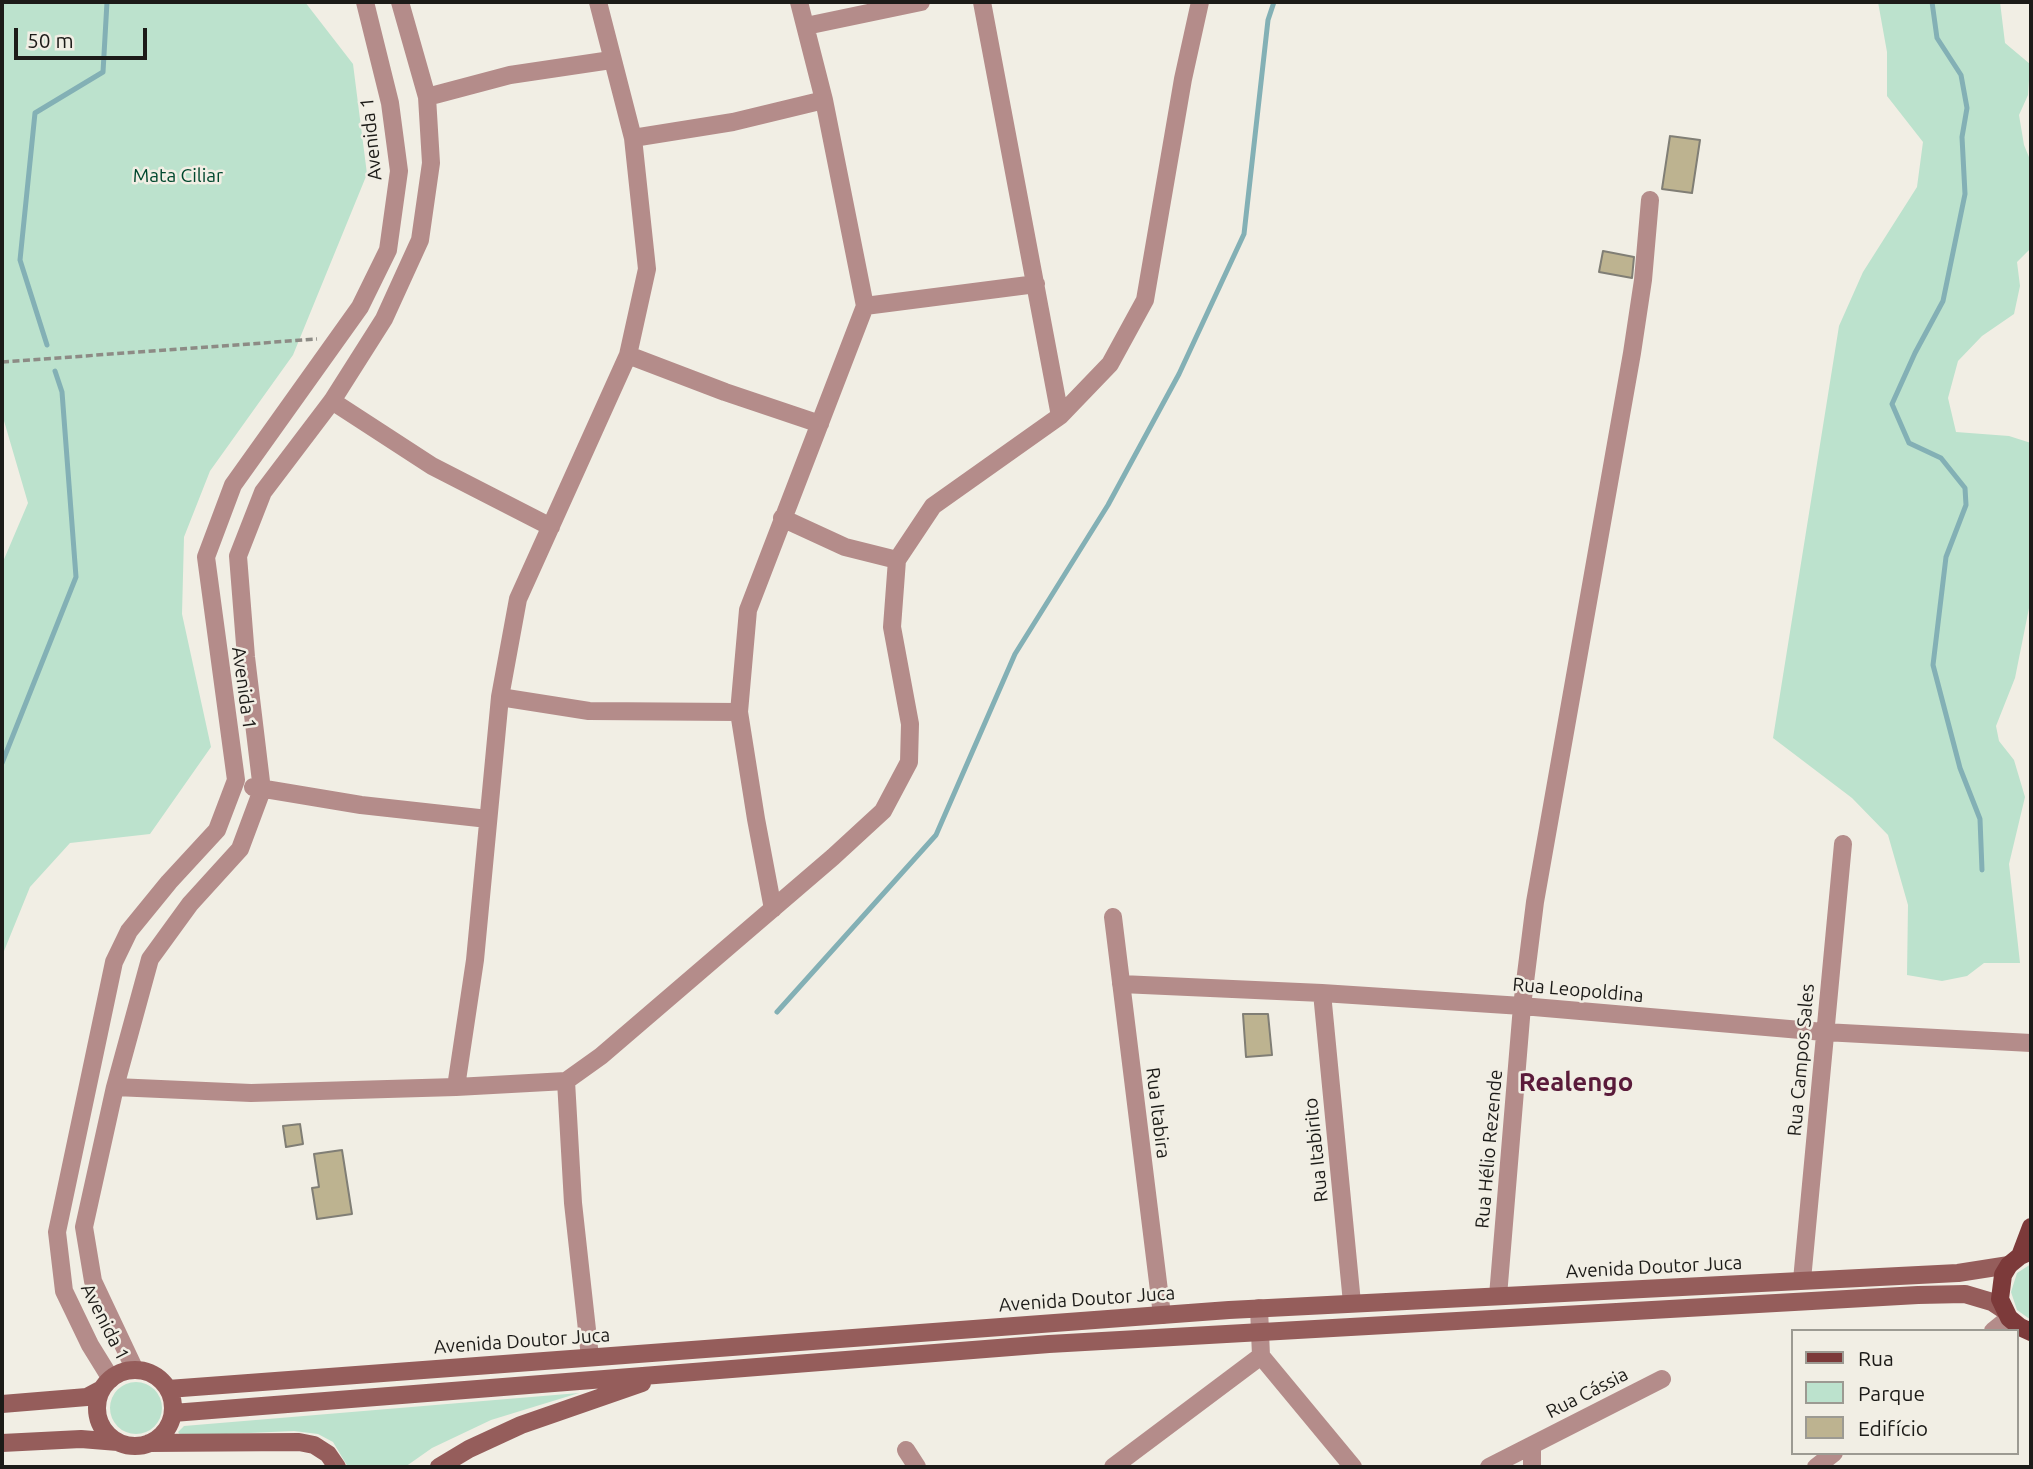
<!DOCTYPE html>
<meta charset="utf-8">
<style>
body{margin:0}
#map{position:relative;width:2033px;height:1469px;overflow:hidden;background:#f1eee4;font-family:Ubuntu,sans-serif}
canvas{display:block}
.frame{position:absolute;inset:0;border:4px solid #1c1b18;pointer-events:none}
.legend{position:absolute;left:1791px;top:1329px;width:228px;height:126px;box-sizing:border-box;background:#f1eee4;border:2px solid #9c9a92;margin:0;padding:9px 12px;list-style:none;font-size:21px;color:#1c1b18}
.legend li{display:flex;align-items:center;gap:14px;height:35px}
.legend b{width:35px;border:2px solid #9c9a92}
.scale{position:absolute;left:14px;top:28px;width:133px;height:32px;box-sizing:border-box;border:4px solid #1c1b18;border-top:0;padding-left:9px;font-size:21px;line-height:24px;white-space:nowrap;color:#1c1b18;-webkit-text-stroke:5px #f1eee4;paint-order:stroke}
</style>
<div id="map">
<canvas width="2033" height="1469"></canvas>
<div class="frame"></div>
<ul class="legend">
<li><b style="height:9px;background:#7c3a3a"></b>Rua</li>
<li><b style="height:19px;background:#bce2cd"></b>Parque</li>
<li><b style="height:19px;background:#bdb390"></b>Edifício</li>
</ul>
<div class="scale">50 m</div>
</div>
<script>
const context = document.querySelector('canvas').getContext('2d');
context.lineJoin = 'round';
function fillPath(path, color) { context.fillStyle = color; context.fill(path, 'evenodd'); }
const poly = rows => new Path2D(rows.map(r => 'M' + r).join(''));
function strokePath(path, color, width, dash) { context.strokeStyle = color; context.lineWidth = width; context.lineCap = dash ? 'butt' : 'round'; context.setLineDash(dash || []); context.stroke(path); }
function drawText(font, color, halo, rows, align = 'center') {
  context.font = font + ' Ubuntu,sans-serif'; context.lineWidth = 5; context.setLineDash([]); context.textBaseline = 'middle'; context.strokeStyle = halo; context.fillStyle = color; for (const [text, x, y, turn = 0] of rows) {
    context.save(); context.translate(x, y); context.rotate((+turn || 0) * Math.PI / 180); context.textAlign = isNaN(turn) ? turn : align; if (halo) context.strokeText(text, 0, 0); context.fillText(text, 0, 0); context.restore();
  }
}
fillPath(poly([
 [2,2,305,2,353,64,367,174,293,355,210,471,184,537,182,614,211,747,150,834,70,843,30,887,2,956,2,564,28,503,2,414],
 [1878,2,2000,2,2005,43,2030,64,2028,95,2019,115,2024,145,2031,162,2031,248,2017,262,2020,286,2014,314,1982,336,1958,361,1948,398,1956,432,2009,436,2031,443,2031,598,2015,678,1996,726,1999,741,2014,760,2025,797,2009,864,2020,963,1984,963,1967,976,1942,981,1907,975,1908,905,1888,835,1852,798,1773,738,1839,326,1863,272,1917,187,1923,142,1887,96,1887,52],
 [2031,1264,2031,1320,2017,1310,2011,1292,2017,1273],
 '110 1408a26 26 0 1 1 52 0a26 26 0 1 1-52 0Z',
 [579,1393,491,1420,432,1448,405,1467,348,1467,333,1442,318,1434,294,1431,181,1436,178,1432,184,1426]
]), '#bce2cd');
strokePath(poly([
 [1932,2,1937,38,1961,75,1967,108,1962,137,1965,194,1943,301,1915,353,1892,404,1909,443,1941,458,1965,488,1966,505,1946,557,1933,665,1960,768,1980,819,1982,870],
 [47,345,20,260,35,113,103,72,107,2],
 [2,763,76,577,62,392,55,371],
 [777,1012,936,835,1015,654,1108,505,1179,374,1244,234,1268,20,1274,2]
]), '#83b0b5', 5);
const building = poly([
 [1670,136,1700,140,1692,193,1662,189,1670,136],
 [1603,251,1634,257,1632,278,1599,272,1603,251],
 [1243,1014,1268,1014,1272,1055,1246,1057,1243,1014],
 [300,1124,303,1144,286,1147,283,1126,300,1124],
 [342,1150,352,1214,317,1219,312,1188,319,1187,314,1154,342,1150]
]);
fillPath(building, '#bdb390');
strokePath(building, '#807e75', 2);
strokePath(poly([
 [2,362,317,339]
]), '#8d8b85', 3.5, [7, 3.5]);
strokePath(poly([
 [982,2,1060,416],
 [806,26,921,2],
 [427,97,510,75,611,60],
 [633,138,733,122,824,100],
 [865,306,1036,284],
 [628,355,725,392,820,424],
 [332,401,432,466,551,527],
 [782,518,845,547,897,560],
 [500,697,589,711,739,712],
 [253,787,361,805,488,819],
 [773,909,756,819,739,712,748,610,865,306,824,100,799,2],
 [1113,917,1162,1315],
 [1121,984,1322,993,1522,1006,1824,1032,2031,1043],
 [1322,993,1352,1303],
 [566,1081,573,1203,590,1357],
 [115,1087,251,1093,456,1087,566,1081,601,1056,833,857,883,811,909,762,910,724,892,627,897,560,933,506,1060,416,1110,364,1145,300,1183,79,1200,2],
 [456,1087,475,960,500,697,518,599,628,355,647,269,633,138,598,2],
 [1802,1280,1843,844],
 [1498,1296,1522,1006,1535,902,1632,353,1643,280,1650,200],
 [1259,1308,1261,1356,1353,1467],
 [1993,1331,2009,1318],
 [135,1370,93,1281,84,1227,115,1087,150,959,190,904,240,849,262,790,246,657,238,556,263,492,332,401,384,319,420,240,431,163,427,97,400,2],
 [111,1379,90,1345,64,1291,57,1232,114,962,129,931,169,882,217,830,236,780,206,557,233,485,360,307,388,250,399,171,390,103,365,2],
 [1532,1445,1532,1467],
 [906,1450,917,1467],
 [1113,1467,1261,1356],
 [1489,1467,1662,1379],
 [1816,1467,1834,1453]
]), '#b48c8a', 18);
strokePath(poly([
 '97 1408a38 38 0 1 1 76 0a38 38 0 1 1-76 0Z',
 [168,1389,1229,1310,1958,1273,2009,1265],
 [2,1404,87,1397,102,1389],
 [173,1413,1049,1344,1918,1295,1965,1294,1992,1302,2004,1310],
 [2,1443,81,1439,118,1442],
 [149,1443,299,1442,314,1445,328,1454,337,1467],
 [439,1467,469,1449,521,1425,642,1383]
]), '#955d5b', 18);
strokePath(poly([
 [2031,1251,2020,1256,2009,1265,2003,1275,2000,1299,2009,1318,2020,1327,2031,1332],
 [2020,1256,2031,1227]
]), '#7c3a3a', 18);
drawText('19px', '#1c1b18', '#f1eee4', [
 ["Avenida 1",371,139,-96],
 ["Avenida 1",244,688,82],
 ["Rua Leopoldina",1578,990,5],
 ["Rua Campos Sales",1801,1060,-85],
 ["Rua Itabira",1158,1113,83],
 ["Rua Hélio Rezende",1489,1149,-85],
 ["Rua Itabirito",1316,1150,-96],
 ["Avenida Doutor Juca",1654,1267,-3],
 ["Avenida Doutor Juca",1087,1299,-4],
 ["Avenida 1",105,1322,63],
 ["Avenida Doutor Juca",522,1341,-4],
 ["Rua Cássia",1587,1393,-27]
]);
drawText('19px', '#00482e', '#f1eee4', [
 ["Mata Ciliar",178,176]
]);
drawText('bold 26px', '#5a1a3a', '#f1eee4', [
 ["Realengo",1576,1082]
]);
</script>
